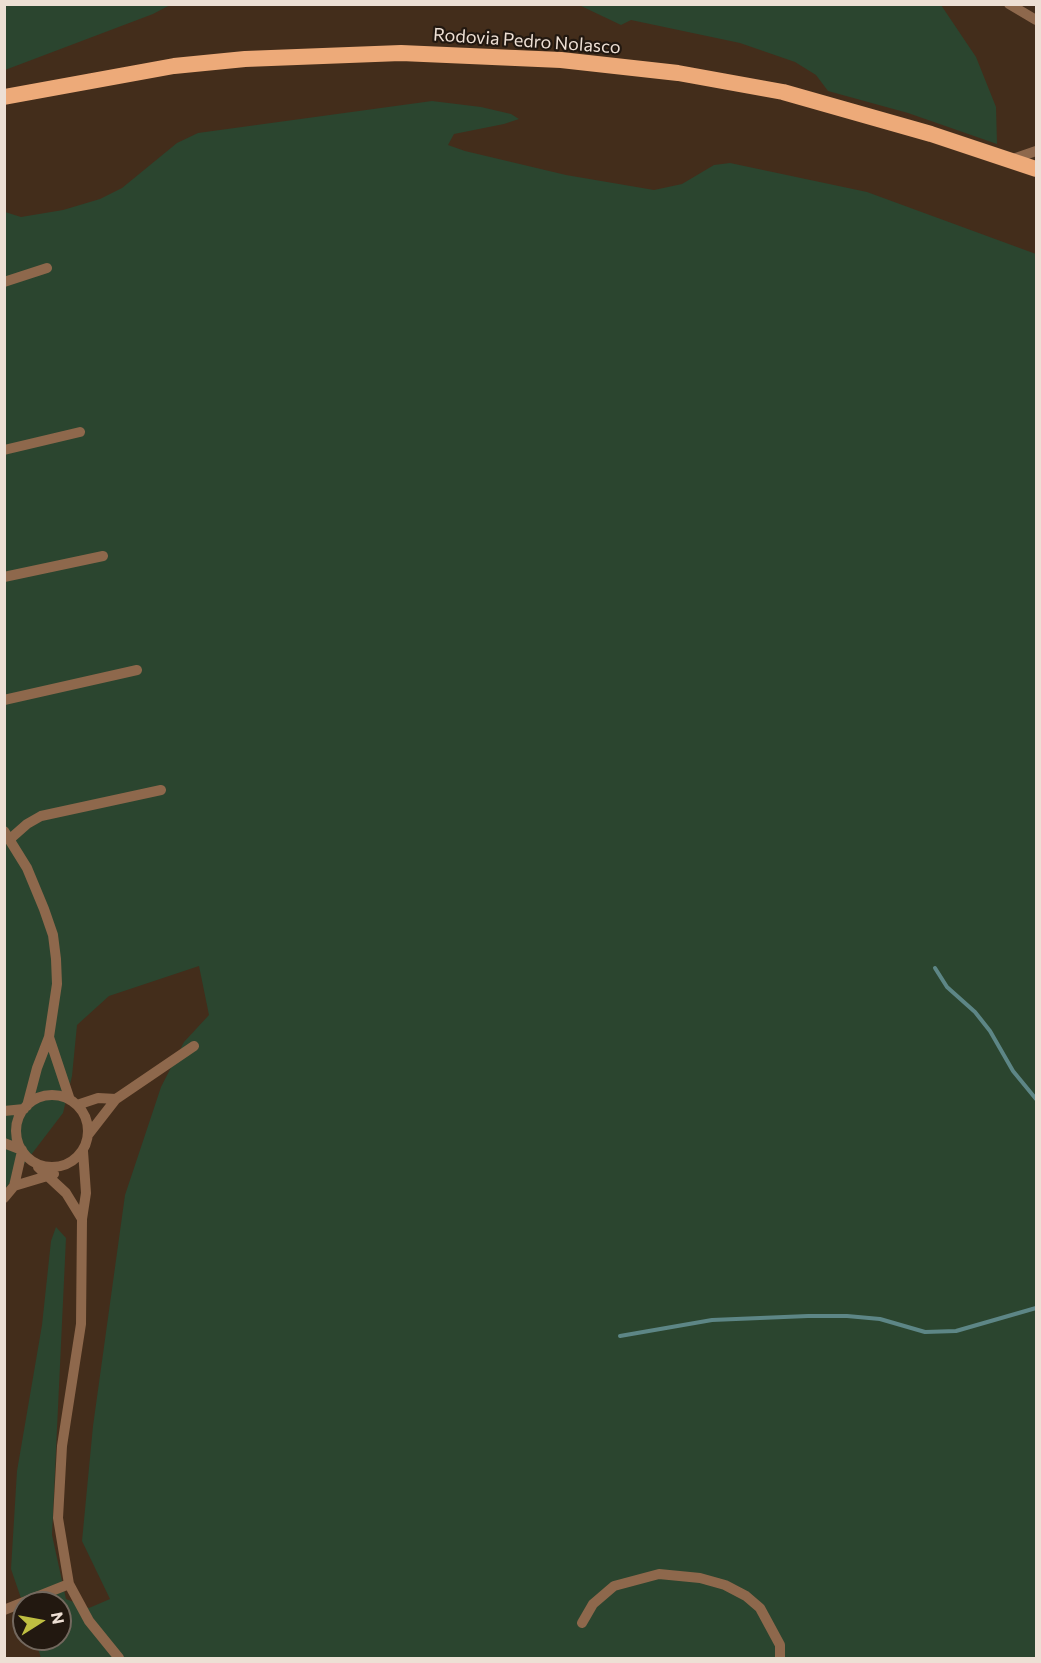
<!DOCTYPE html>
<style>
body{margin:0}
#map{position:relative;width:1041px;height:1663px;overflow:hidden;background:#432d1b;font-family:Commissioner,sans-serif}
canvas{display:block}
.frame{position:absolute;inset:0;border:6px solid #eddfd4;pointer-events:none}
.north{position:absolute;left:12px;top:1591px;width:60px;height:60px;box-sizing:border-box;background:#221810;border:2px solid #73685e;border-radius:50%;rotate:79deg;font-size:16px;font-weight:700;line-height:24px;text-align:center;color:#eddfd4}
.north::after{content:'';display:block;margin:auto;width:21px;height:27px;background:#bfbe41;clip-path:polygon(50% 0,100% 100%,50% 72%,0 100%)}
</style>
<div id="map">
<canvas width="1041" height="1663"></canvas>
<div class="frame"></div>
<div class="north">N</div>
</div>
<script>
const context = document.querySelector('canvas').getContext('2d');
context.lineJoin = 'round';
function fillPath(path, color) { context.fillStyle = color; context.fill(path, 'evenodd'); }
const poly = rows => new Path2D(rows.map(r => 'M' + r).join(''));
function strokePath(path, color, width, dash) { context.strokeStyle = color; context.lineWidth = width; context.lineCap = dash ? 'butt' : 'round'; context.setLineDash(dash || []); context.stroke(path); }
function drawText(font, color, halo, rows, align = 'center') {
  context.font = font + ' Commissioner,sans-serif'; context.lineWidth = 4.5; context.setLineDash([]); context.textBaseline = 'middle'; context.strokeStyle = halo; context.fillStyle = color; for (const [text, x, y, turn = 0] of rows) {
    context.save(); context.translate(x, y); context.rotate((+turn || 0) * Math.PI / 180); context.textAlign = isNaN(turn) ? turn : align; if (halo) context.strokeText(text, 0, 0); context.fillText(text, 0, 0); context.restore();
  }
}
fillPath(poly([
 [5,4,170,4,170,5,153,14,5,70],
 [579,5,941,5,976,57,996,107,997,144,908,113,828,91,816,75,795,62,740,43,631,20,621,25],
 [432,101,481,107,511,114,519,119,504,124,454,134,448,145,465,151,566,175,654,190,682,184,714,165,730,163,867,192,1036,254,1036,1658,41,1658,35,1639,60,1639,60,1603,24,1603,24,1607,11,1569,17,1471,42,1325,51,1241,56,1227,66,1238,52,1535,66,1599,89,1608,110,1599,82,1541,93,1426,125,1195,161,1087,184,1042,209,1015,199,966,109,996,77,1025,72,1076,63,1113,5,1189,5,212,21,217,63,210,100,199,122,188,177,143,198,133]
]), '#2b452f');
strokePath(poly([
 [935,968,947,987,975,1012,990,1031,1013,1071,1036,1099],
 [620,1336,712,1320,808,1316,847,1316,880,1319,925,1332,956,1331,1036,1308]
]), '#5d8686', 4);
strokePath(poly([
 [1009,4,1036,20],
 [1010,160,1036,151],
 [4,282,47,268],
 [4,450,80,432],
 [4,577,103,556],
 [4,700,137,670],
 [4,831,27,868,44,909,53,935,56,959,57,984,49,1037,37,1068,27,1106],
 [10,839,27,824,41,816,161,790],
 [49,1037,70,1100],
 '16 1131a36 36 0 1 1 72 0a36 36 0 1 1-72 0Z',
 [77,1105,98,1098,116,1099],
 [4,1111,24,1109],
 [88,1135,116,1099,194,1046],
 [4,1143,22,1150],
 [83,1151,86,1193,82,1219,81,1324,62,1446,58,1518,69,1584,89,1621,119,1658],
 [38,1167,66,1193,82,1219],
 [14,1186,54,1174],
 [4,1198,14,1186,22,1151],
 [4,1610,69,1584],
 [582,1623,593,1604,614,1586,659,1574,700,1578,725,1585,746,1596,760,1608,780,1645,780,1658]
]), '#8e684c', 10);
strokePath(poly([
 [4,97,174,66,245,59,401,53,561,60,678,73,783,92,931,134,1036,169]
]), '#edaa79', 16);
drawText('18px', '#eddfd4', '#221810', [
 ["Rodovia Pedro Nolasco",527,41,4]
]);
</script>
